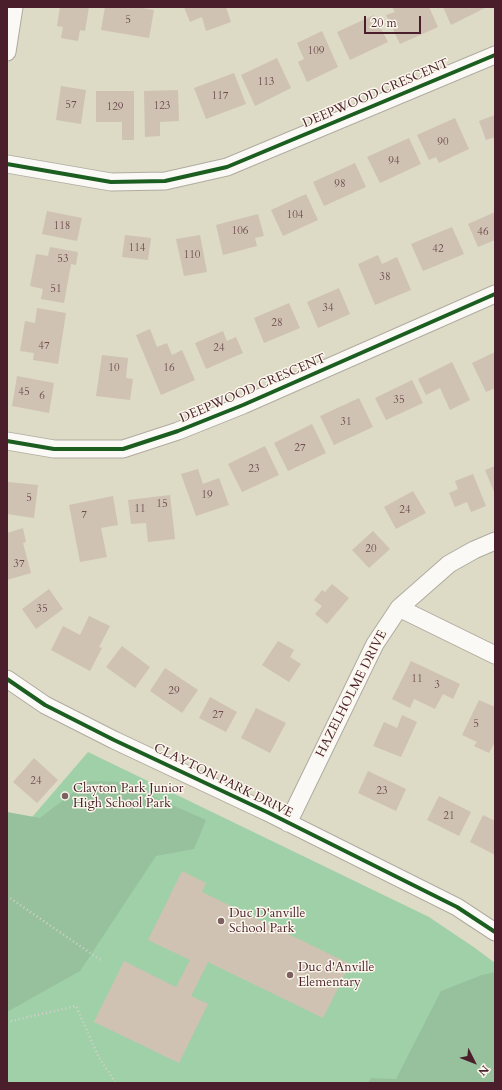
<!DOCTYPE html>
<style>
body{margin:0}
#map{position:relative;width:502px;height:1090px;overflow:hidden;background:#dddac6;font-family:Cardo,serif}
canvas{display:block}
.frame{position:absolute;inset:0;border:8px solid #4a1f2b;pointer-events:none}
.north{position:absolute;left:454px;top:1042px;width:40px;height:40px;-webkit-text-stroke:3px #fbf7ec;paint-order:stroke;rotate:132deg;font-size:11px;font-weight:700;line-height:16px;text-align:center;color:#4a1f2b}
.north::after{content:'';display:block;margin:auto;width:14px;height:18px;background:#4a1f2b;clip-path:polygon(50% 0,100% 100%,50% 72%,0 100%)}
.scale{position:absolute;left:364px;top:16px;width:57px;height:18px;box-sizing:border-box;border:2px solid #4a1f2b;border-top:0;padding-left:5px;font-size:12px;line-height:14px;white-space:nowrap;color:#4a1f2b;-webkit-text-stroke:3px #fbf7ec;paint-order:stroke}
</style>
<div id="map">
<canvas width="502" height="1090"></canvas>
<div class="frame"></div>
<div class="north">N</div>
<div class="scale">20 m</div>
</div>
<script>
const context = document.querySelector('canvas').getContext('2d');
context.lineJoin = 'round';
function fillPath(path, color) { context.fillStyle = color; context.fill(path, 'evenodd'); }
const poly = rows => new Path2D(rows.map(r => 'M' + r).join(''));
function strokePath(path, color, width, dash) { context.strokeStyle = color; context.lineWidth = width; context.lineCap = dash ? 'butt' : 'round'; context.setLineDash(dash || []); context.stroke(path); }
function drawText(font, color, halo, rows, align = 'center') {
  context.font = font + ' Cardo,serif'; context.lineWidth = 3; context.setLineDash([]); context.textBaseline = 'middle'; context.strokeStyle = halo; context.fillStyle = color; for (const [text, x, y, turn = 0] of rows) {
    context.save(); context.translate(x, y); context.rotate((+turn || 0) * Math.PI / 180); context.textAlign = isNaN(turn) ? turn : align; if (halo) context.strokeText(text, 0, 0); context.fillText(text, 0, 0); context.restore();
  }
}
fillPath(poly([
 [88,752,429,917,475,948,495,963,495,1083,7,1083,7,831,15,837]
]), '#a0d0a8');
fillPath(poly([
 [88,781,120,782,206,820,194,849,156,856,80,971,7,1012,7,812,40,818],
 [495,972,495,1083,368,1083,371,1078,396,1079,441,991,482,975]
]), '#96c19c');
fillPath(poly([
 [60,7,89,7,85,31,80,30,78,41,61,38,63,27,57,26],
 [105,7,137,7,154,10,149,38,101,30],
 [184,7,226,7,231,22,206,31,202,17,190,22],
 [392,7,429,7,438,27,400,44,386,15,395,12],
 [443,7,485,7,485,8,451,25],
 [374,15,388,42,350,60,337,32],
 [322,31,338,67,307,82,298,62,304,59,297,43],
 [277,58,291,88,255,106,241,75],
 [234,73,246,104,206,119,194,88],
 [61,86,86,90,81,124,56,120],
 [178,90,179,121,160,122,160,136,145,137,144,91],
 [96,91,134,91,134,140,122,140,122,122,96,122],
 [495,115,495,137,486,140,479,121],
 [455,118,469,149,439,163,436,157,429,160,417,135],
 [409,138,421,164,380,183,367,157],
 [355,163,366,187,324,206,313,182],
 [306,194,318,220,283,236,271,210],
 [47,211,82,218,77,241,42,234],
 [495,212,495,240,478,247,468,224],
 [258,214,264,236,255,238,257,246,223,255,216,225],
 [452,227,464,254,423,271,411,244],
 [125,235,151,238,148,260,122,257],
 [200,235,207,272,184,276,176,239],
 [50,247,78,252,76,265,71,264,64,303,41,299,43,289,30,286,36,254,48,256],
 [378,255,382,264,397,257,411,290,375,305,358,264],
 [339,288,350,314,318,328,307,302],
 [289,303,300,328,264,343,254,318],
 [37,308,66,313,58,364,33,360,34,353,20,351,25,321,35,323],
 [150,329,157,347,167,343,172,355,182,350,195,380,161,395,136,335],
 [223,331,227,341,236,337,243,353,206,369,195,343],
 [495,352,495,388,486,392,472,363],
 [102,355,128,358,126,378,133,379,130,400,96,396],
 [452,362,470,400,450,410,440,388,426,395,418,379],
 [17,376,54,383,49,413,12,406],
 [412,380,423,403,386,420,375,398],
 [359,398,373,427,334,445,320,416],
 [312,424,326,453,288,471,274,443],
 [265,446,279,475,242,492,228,464],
 [495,466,495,494,485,470],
 [198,469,203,484,219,478,229,505,196,516,181,474],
 [473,474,486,506,471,512,467,502,455,507,449,493,458,489,455,481],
 [8,482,38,485,34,518,7,514],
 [413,491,426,513,396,529,384,507],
 [170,495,175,539,148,542,146,523,131,524,128,500],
 [113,496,118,525,101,528,107,557,80,562,69,505],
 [23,528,26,542,23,543,31,573,7,580,7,533],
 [373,531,390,549,369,568,352,550],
 [332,584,349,598,327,624,315,614,322,606,314,600,322,590,325,592],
 [49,589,63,609,36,629,22,609],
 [89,616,110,626,99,647,102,648,90,671,51,650,63,626,80,635],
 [278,641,294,650,290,657,301,664,289,682,262,665],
 [122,646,150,667,135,688,106,667],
 [411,661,460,684,453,699,443,694,435,709,414,699,410,708,392,699],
 [165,668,198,690,182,713,150,691],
 [210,697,237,712,226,732,199,718],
 [479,700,495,707,495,742,489,753,474,746,477,742,462,735],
 [256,708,286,723,270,753,241,738],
 [402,715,417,722,401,757,373,746,384,722,397,728],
 [34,758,58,780,37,803,13,782],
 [368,771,406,789,396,811,358,793],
 [439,796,471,812,459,836,427,820],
 [483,815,495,821,495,855,470,842],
 [182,871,206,883,202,892,350,964,323,1018,208,962,191,996,208,1004,179,1063,94,1022,124,961,176,987,190,960,148,940]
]), '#cfc2b2');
const minor = poly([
 [7,52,14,7],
 [7,164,111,182,165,181,227,167,495,55],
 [7,441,54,449,123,449,178,431,243,405,495,294],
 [399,608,495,655],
 [7,679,45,705,114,740,267,812,457,907,495,932],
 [288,823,375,644,399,608,449,564,474,550,495,541]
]);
strokePath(minor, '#b0aba0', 19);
strokePath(poly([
 [7,896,102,961],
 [7,1022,76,1006,99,1058,116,1083]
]), '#d3d0cb', 2.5, [1, 3]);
strokePath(minor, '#faf9f6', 17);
strokePath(poly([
 [7,164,111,182,165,181,227,167,495,55],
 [7,441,54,449,123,449,178,431,243,405,495,294],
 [7,679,45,705,114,740,267,812,457,907,495,932]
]), '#1b5e20', 4);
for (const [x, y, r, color] of [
 [65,796,4,"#7d6061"],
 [221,921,4,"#7d6061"],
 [290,975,4,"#7d6061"]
]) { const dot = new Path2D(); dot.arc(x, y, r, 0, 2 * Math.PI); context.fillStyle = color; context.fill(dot); strokePath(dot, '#fbf7ec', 1.5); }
drawText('11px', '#6d4a4e', null, [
 ["5",128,20],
 ["109",316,51],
 ["113",266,82],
 ["117",220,96],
 ["57",71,105],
 ["123",162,106],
 ["129",115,107],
 ["90",443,142],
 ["94",394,161],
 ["98",340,184],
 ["104",295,215],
 ["118",62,226],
 ["106",240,231],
 ["46",483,232],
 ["114",137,248],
 ["42",438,249],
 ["110",192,255],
 ["53",63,259],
 ["38",385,277],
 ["51",56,289],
 ["34",328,308],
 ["28",277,323],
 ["47",44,346],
 ["24",219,348],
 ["10",114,368],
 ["16",169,368],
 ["45",24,392],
 ["6",42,396],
 ["35",399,400],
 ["31",346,422],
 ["27",300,448],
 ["23",254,469],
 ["19",207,495],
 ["5",29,498],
 ["15",162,504],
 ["11",140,509],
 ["24",405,510],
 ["7",84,515],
 ["20",371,549],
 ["37",19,564],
 ["35",42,609],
 ["11",417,679],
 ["3",437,685],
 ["29",174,691],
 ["27",218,715],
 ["5",476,724],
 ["24",36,781],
 ["23",382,791],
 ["21",449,816]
]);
drawText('13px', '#4a1f2b', '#fbf7ec', [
 ["DEEPWOOD CRESCENT",376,94,-23],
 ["DEEPWOOD CRESCENT",253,389,-23],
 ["HAZELHOLME DRIVE",352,694,-63],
 ["CLAYTON PARK DRIVE",223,781,26]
]);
drawText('13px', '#4a1f2b', '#fbf7ec', [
 ["Clayton Park Junior",73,789],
 ["High School Park",73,804],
 ["Duc D'anville",229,914],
 ["School Park",229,929],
 ["Duc d'Anville",298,968],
 ["Elementary",298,983]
], 'left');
</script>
